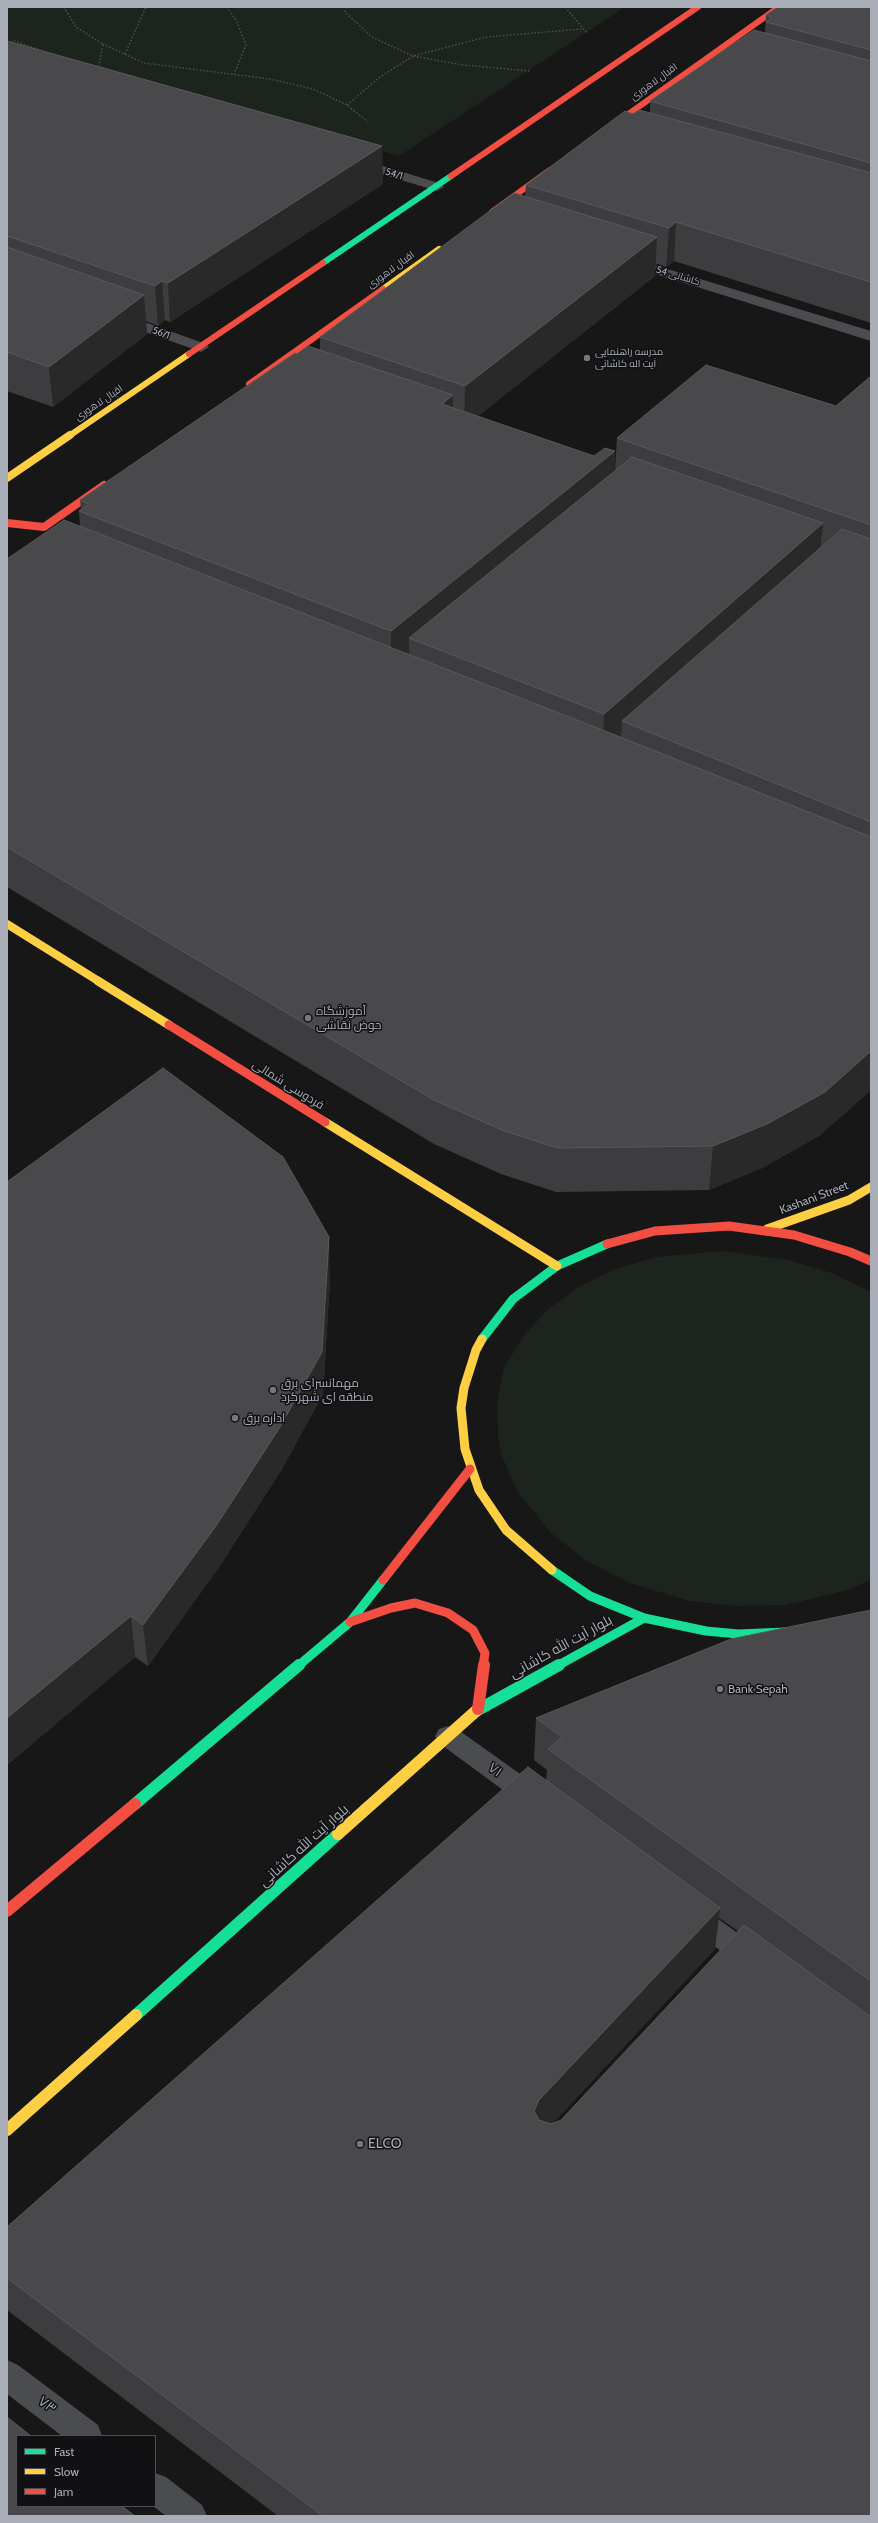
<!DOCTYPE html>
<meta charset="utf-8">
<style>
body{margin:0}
#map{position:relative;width:878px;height:2523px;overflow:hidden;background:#171717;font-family:Cabin,sans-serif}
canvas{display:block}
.frame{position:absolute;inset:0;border:8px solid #a8adb8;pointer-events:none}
.legend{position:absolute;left:16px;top:2435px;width:140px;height:72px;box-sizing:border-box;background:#111113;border:1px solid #4d4f55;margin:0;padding:5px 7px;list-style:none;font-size:12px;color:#a8adb8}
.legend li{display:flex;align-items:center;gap:8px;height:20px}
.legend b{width:20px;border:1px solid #4d4f55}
</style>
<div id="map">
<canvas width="878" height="2523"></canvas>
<div class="frame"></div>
<ul class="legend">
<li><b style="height:5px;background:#16e098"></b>Fast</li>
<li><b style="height:5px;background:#ffcf43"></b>Slow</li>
<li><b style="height:5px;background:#f24e42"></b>Jam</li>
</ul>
</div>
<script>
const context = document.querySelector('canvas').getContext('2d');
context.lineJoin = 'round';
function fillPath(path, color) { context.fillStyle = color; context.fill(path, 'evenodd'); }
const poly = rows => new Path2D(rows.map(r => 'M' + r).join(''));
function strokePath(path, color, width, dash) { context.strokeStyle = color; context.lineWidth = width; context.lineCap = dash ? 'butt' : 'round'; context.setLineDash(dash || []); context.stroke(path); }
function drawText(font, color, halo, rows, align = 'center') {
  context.font = font + ' Cabin,Cairo,sans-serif'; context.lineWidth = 3; context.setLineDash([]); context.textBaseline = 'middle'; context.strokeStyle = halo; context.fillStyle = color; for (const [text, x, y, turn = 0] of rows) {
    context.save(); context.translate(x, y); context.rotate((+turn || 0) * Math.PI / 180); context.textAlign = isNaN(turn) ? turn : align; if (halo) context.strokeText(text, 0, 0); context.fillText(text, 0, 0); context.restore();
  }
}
fillPath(poly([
 [7,7,625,7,399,156,13,46,7,48],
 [722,1251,789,1260,832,1273,871,1292,871,1580,847,1590,786,1605,738,1606,689,1601,627,1582,587,1561,551,1533,517,1491,502,1456,498,1438,497,1403,504,1368,522,1338,547,1310,578,1287,615,1269,656,1257]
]), '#1d241e');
strokePath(poly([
 [64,7,76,27,103,44,98,70],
 [227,7,237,22,246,45,234,74],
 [346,7,345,12,372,37,413,56,463,65,530,71],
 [565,7,587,33],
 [7,43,15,41,48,53],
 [103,44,144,63,270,79,313,89,347,105,368,122],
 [125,54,146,7],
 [347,105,380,77,413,56,486,37,582,29]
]), '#4d4e52', 1.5, [1.5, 2]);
fillPath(poly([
 [354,157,442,184,444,187,437,191,349,164,347,161,354,157],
 [628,257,871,331,871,341,623,264,621,261,623,258,628,257],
 [119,313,206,344,209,347,201,352,196,350,114,321,111,318,119,313],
 [448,1726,457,1729,544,1791,548,1799,544,1807,535,1810,526,1807,439,1743,435,1736,439,1729,448,1726],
 [693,1903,702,1907,762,1951,766,1959,762,1967,752,1971,742,1967,684,1923,680,1915,684,1907,693,1903],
 [7,2360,18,2365,98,2425,102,2436,62,2436,7,2394,7,2360],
 [155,2473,166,2477,202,2505,207,2516,166,2516,153,2506,155,2506,155,2473]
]), '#4b4c50');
strokePath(poly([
 [323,263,451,176]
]), '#16e098', 6);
strokePath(poly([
 [482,1339,513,1299,557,1266,607,1244],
 [552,1570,590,1596,644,1618,706,1631,738,1634,786,1632],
 [298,1666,350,1622,383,1580],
 [557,1666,644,1618]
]), '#16e098', 9);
strokePath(poly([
 [476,1711,559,1665],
 [135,1804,299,1665],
 [136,2015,338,1834]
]), '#16e098', 12);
strokePath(poly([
 [383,289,439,249],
 [69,436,189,354]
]), '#ffcf43', 6);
strokePath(poly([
 [7,478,70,435],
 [7,924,100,982]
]), '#ffcf43', 8);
strokePath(poly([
 [98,981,169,1025],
 [325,1122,557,1266],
 [767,1229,849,1200,871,1187],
 [482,1339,476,1350,464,1388,461,1408,465,1449,479,1490,506,1530,552,1570]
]), '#ffcf43', 9);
strokePath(poly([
 [338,1834,476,1711],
 [7,2130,136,2015]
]), '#ffcf43', 12);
strokePath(poly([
 [606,130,779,7],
 [451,176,698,7],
 [492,212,550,170],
 [189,354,323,263],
 [249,384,383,289]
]), '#f24e42', 6);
strokePath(poly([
 [7,523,44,527,104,485]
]), '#f24e42', 8);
strokePath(poly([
 [169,1025,325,1122],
 [607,1244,655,1231,729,1226,794,1235,850,1252,871,1261],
 [383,1580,470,1469],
 [350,1622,391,1608,415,1603,448,1613,473,1630,485,1653,483,1666]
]), '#f24e42', 9);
strokePath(poly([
 [478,1709,484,1665],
 [7,1911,135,1804]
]), '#f24e42', 12);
fillPath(poly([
 [871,7,871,323,674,261,666,267,656,264,655,276,478,416,594,456,615,451,614,472,615,470,617,438,836,406,871,376,871,1090,819,1136,762,1168,709,1190,556,1192,501,1174,434,1144,7,887,7,559,80,527,79,511,81,509,80,500,297,354,320,350,320,337,525,197,526,185,633,114,650,113,650,101,765,32,766,15],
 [7,41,382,146,383,184,170,322,165,320,158,326,146,321,147,334,53,407,7,391],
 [7,1182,330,1279,323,1394,282,1469,219,1567,148,1666,135,1657,7,1765],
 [871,1610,871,2516,278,2516,7,2310,7,2227,546,1781,547,1770,534,1760,536,1718],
 [719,1918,738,1931,561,2120,552,2124,715,1949]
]), '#3d3d3f');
fillPath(poly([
 [382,146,383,184,170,322,168,283],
 [676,222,674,261,666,267,669,228],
 [657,237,655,276,464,427,465,386],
 [162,281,165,320,158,326,155,286],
 [144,295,147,334,53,407,49,367],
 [453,395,453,436,442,404],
 [615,451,613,492,409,638,409,659,391,674,391,631],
 [823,523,819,564,622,721,621,740,602,757,604,714],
 [871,1051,871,1090,819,1136,762,1168,709,1190,713,1146],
 [329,1237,330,1279,323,1394,282,1469,219,1567,148,1666,143,1625],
 [131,1616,135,1657,7,1765,7,1718],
 [720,1908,715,1949,537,2140,534,2111,539,2100]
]), '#29292a');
const building = poly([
 [778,7,871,7,871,50,766,22,772,17,766,15,778,7],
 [754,30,871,61,871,163,650,101,754,30],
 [7,41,382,146,168,283,162,281,155,286,7,236,7,41],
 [639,110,871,173,871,282,676,222,669,228,526,185,625,111,633,114,639,110],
 [514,193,657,237,465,386,320,337,514,193],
 [7,247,144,295,49,367,7,352,7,247],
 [308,346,453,395,442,404,594,456,605,448,615,451,391,631,79,511,89,504,80,500,295,353,297,354,308,346],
 [706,365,836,406,871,376,871,525,617,438,706,365],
 [632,457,823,523,604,714,409,638,632,457],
 [64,520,600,729,871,837,871,1051,825,1092,767,1124,713,1146,557,1148,502,1130,434,1100,7,847,7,559,64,520],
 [842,529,871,539,871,822,622,721,842,529],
 [163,1068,283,1157,329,1237,322,1352,280,1427,216,1526,143,1625,131,1616,7,1718,7,1182,163,1068],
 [871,1610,871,1981,548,1749,562,1737,536,1718,731,1639,871,1610],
 [528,1767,720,1908,539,2100,534,2111,539,2120,551,2124,561,2120,744,1925,868,2015,871,2016,871,2516,323,2516,7,2278,7,2227,528,1767],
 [7,2417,31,2436,17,2436,17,2506,122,2506,135,2516,7,2516,7,2417]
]);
fillPath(building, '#49494c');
strokePath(building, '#58595d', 1);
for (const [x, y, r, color] of [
 [587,358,4,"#757880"],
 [308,1018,4,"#757880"],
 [273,1390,4,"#757880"],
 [235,1418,4,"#757880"],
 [720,1689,4,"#757880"],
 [360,2144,4,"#757880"]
]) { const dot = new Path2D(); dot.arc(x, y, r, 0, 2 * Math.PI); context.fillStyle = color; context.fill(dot); strokePath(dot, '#111113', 1.5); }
drawText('10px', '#a8adb8', '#111113', [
 ["اقبال لاهوری",654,82,-36],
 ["54/1",394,174,17],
 ["اقبال لاهوری",391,270,-36],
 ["کاشانی 54",678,276,17],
 ["56/1",161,333,20],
 ["اقبال لاهوری",99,403,-34]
]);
drawText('10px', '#a8adb8', '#111113', [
 ["مدرسه راهنمایی",595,352],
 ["آیت اله کاشانی",595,364]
], 'left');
drawText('12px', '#a8adb8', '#111113', [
 ["آموزشگاه",316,1011],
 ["حوض نقاشی",316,1025],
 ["مهمانسرای برق",281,1383],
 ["منطقه ای شهرکرد",281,1397],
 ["اداره برق",243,1418],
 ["Bank Sepah",728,1689]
], 'left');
drawText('12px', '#a8adb8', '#111113', [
 ["فردوسی شمالی",288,1085,32],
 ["Kashani Street",814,1198,-21]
]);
drawText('14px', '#a8adb8', '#111113', [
 ["بلوار آیت الله کاشانی",561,1647,-29],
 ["۷۱",495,1770,36],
 ["بلوار آیت الله کاشانی",304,1846,-42],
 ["۷۳",47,2405,38]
]);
drawText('14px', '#a8adb8', '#111113', [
 ["ELCO",368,2144]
], 'left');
</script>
